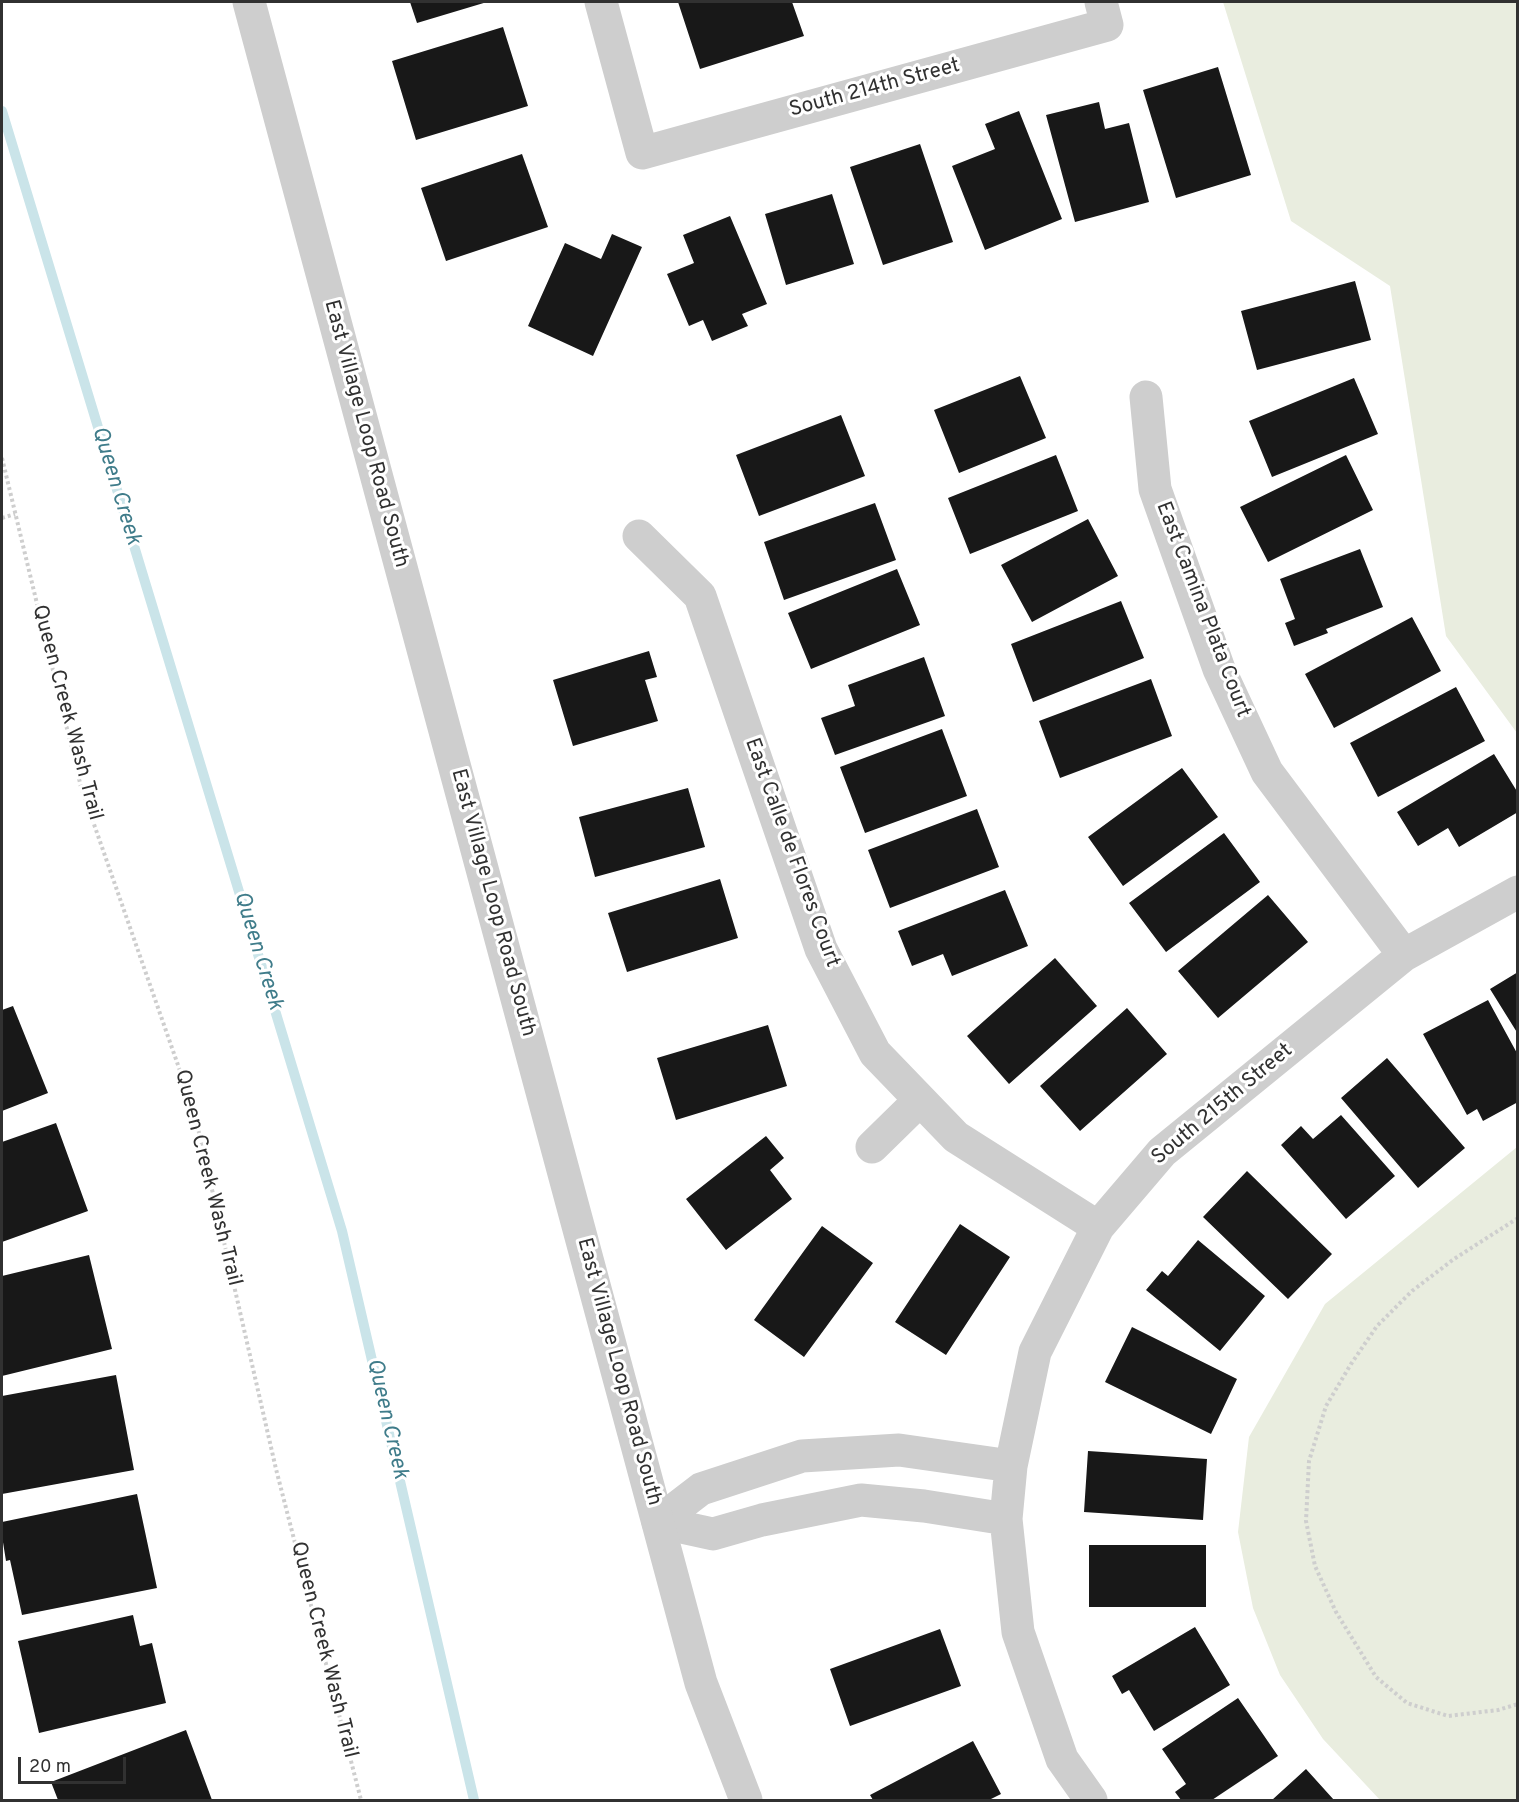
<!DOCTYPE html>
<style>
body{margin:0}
#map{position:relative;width:1519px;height:1802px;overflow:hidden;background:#fff;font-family:Overpass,sans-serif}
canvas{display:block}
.frame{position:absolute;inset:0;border:3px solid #313131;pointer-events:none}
.scale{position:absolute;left:18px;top:1757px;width:108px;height:27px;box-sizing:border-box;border:3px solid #313131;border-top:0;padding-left:8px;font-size:18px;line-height:21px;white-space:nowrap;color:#313131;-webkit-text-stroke:4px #fff;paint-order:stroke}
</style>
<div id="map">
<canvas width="1519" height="1802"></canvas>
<div class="frame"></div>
<div class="scale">20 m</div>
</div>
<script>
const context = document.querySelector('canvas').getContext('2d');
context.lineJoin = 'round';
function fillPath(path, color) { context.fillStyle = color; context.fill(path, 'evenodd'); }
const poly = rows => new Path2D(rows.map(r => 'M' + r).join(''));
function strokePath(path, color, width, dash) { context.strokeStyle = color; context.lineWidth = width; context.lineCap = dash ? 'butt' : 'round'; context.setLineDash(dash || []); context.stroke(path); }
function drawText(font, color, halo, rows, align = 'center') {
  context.font = font + ' Overpass,sans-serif'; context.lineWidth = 6; context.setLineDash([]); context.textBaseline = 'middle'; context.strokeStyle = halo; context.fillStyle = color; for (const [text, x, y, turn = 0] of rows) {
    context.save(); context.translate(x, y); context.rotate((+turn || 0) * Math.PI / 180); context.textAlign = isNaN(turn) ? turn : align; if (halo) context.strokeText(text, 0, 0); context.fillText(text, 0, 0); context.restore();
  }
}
fillPath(poly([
 [1223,2,1517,2,1517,733,1446,636,1390,286,1291,221],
 [1517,1147,1517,1800,1380,1800,1323,1739,1280,1675,1253,1608,1238,1532,1249,1437,1325,1304]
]), '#e9eddf');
strokePath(poly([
 [2,111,342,1231,474,1800]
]), '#cae4e9', 10);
fillPath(poly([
 [410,2,487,2,417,23],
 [678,2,792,2,804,36,700,69],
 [503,27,528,106,416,140,392,61],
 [1218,67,1251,175,1176,198,1143,90],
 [1099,102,1105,129,1129,123,1149,202,1075,222,1046,115],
 [1019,111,1062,219,985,250,952,166,995,149,985,124],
 [920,144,953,242,883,265,850,167],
 [522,154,548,227,446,261,421,188],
 [832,194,854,264,786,285,765,214],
 [730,216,767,304,742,314,748,326,712,341,703,320,689,326,667,274,694,263,683,235],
 [612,234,642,247,593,356,528,326,565,243,601,259],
 [1355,281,1371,340,1257,370,1241,311],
 [1020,376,1046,438,959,473,934,410],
 [1354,378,1378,434,1272,477,1249,421],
 [841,415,865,476,759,516,736,455],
 [1056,455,1078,511,970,554,948,498],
 [1346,455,1373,510,1268,562,1240,507],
 [875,503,896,560,784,600,764,542],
 [1088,519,1118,576,1032,622,1001,565],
 [1360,549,1383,607,1326,629,1328,633,1294,646,1285,623,1295,619,1280,579],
 [897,569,920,625,811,669,788,613],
 [1121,601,1144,658,1033,702,1011,644],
 [1412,617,1441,671,1334,728,1305,674],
 [649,651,657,677,645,680,658,721,573,746,553,680],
 [924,657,945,716,835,755,821,718,855,706,848,685],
 [1151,679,1172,736,1060,778,1039,721],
 [1456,687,1485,741,1378,797,1350,743],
 [942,729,967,796,865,833,840,767],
 [1494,754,1518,793,1518,812,1459,847,1448,828,1418,846,1397,812],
 [1182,768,1218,817,1123,886,1088,837],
 [688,788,705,847,595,877,579,817],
 [977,809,999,867,890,908,868,850],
 [1224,833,1260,882,1166,952,1129,903],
 [720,879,738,938,627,972,608,913],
 [1005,890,1028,946,952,976,943,954,912,966,898,931],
 [1268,895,1308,942,1218,1018,1178,971],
 [1055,958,1097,1006,1009,1084,967,1036],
 [1518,972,1518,1034,1490,989],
 [1488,1000,1518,1055,1518,1102,1483,1121,1477,1109,1467,1115,1423,1034],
 [13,1006,48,1093,2,1111,2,1010],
 [1127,1008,1167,1054,1080,1131,1040,1086],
 [768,1025,787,1086,676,1120,657,1058],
 [1387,1058,1465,1148,1418,1188,1341,1098],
 [1341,1115,1395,1176,1346,1219,1281,1145,1301,1126,1313,1139],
 [56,1123,88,1211,2,1242,2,1142],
 [766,1136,784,1158,770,1170,792,1199,726,1250,686,1199],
 [1247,1171,1332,1254,1288,1299,1203,1217],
 [960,1224,1010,1257,946,1355,895,1322],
 [822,1226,873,1263,804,1357,754,1320],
 [1198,1240,1265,1296,1220,1351,1146,1290,1162,1271,1168,1276],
 [89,1255,112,1349,2,1376,2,1276],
 [1132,1327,1237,1379,1211,1434,1105,1382],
 [116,1375,134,1470,2,1494,2,1396],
 [1088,1451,1207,1459,1203,1520,1084,1512],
 [137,1494,157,1588,22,1615,10,1560,6,1561,2,1536,2,1522],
 [1089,1545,1206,1545,1206,1607,1089,1607],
 [133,1615,140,1646,152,1643,166,1703,39,1733,18,1641],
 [1195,1627,1230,1685,1154,1731,1129,1690,1122,1694,1112,1676],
 [940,1629,961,1686,850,1726,830,1669],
 [1238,1698,1278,1756,1212,1800,1181,1800,1175,1792,1186,1784,1162,1749],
 [186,1730,212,1800,58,1800,51,1782],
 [973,1741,1001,1794,989,1800,873,1800,870,1795],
 [1306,1769,1334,1800,1272,1800]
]), '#181818');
strokePath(poly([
 [2,458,81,787,194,1111,276,1469,361,1800],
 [2,518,15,514],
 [1518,1218,1454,1259,1412,1291,1377,1326,1351,1364,1326,1406,1309,1461,1306,1521,1315,1566,1336,1612,1376,1677,1407,1703,1448,1716,1498,1710,1518,1704]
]), '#cecece', 4, [3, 3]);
strokePath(poly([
 [601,2,642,153,1107,25,1101,2],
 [1146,397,1155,489,1219,669,1267,772,1404,955],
 [639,536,700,596,821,949,875,1053,956,1137,1098,1227],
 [872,1147,920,1100],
 [658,1522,701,1489,802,1456,899,1450,1011,1466],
 [658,1522,713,1534,762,1520,861,1500,924,1506,1006,1519],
 [1091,1800,1062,1759,1018,1632,1006,1519,1011,1466,1035,1352,1098,1227,1162,1152,1404,955,1518,892]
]), '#cecece', 33);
strokePath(poly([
 [249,2,701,1683,746,1800]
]), '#cecece', 33);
drawText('21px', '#313131', '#fff', [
 ["South 214th Street",875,89,-15],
 ["East Village Loop Road South",365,434,75],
 ["East Camina Plata Court",1202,610,69],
 ["Queen Creek Wash Trail",66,713,75],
 ["East Calle de Flores Court",791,853,70],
 ["East Village Loop Road South",492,903,75],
 ["South 215th Street",1223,1105,-40],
 ["Queen Creek Wash Trail",207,1178,76],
 ["East Village Loop Road South",618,1372,75],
 ["Queen Creek Wash Trail",323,1650,76]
]);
drawText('italic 22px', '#3f7c8a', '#fff', [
 ["Queen Creek",115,486,73],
 ["Queen Creek",257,951,73],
 ["Queen Creek",386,1419,77]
]);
</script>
